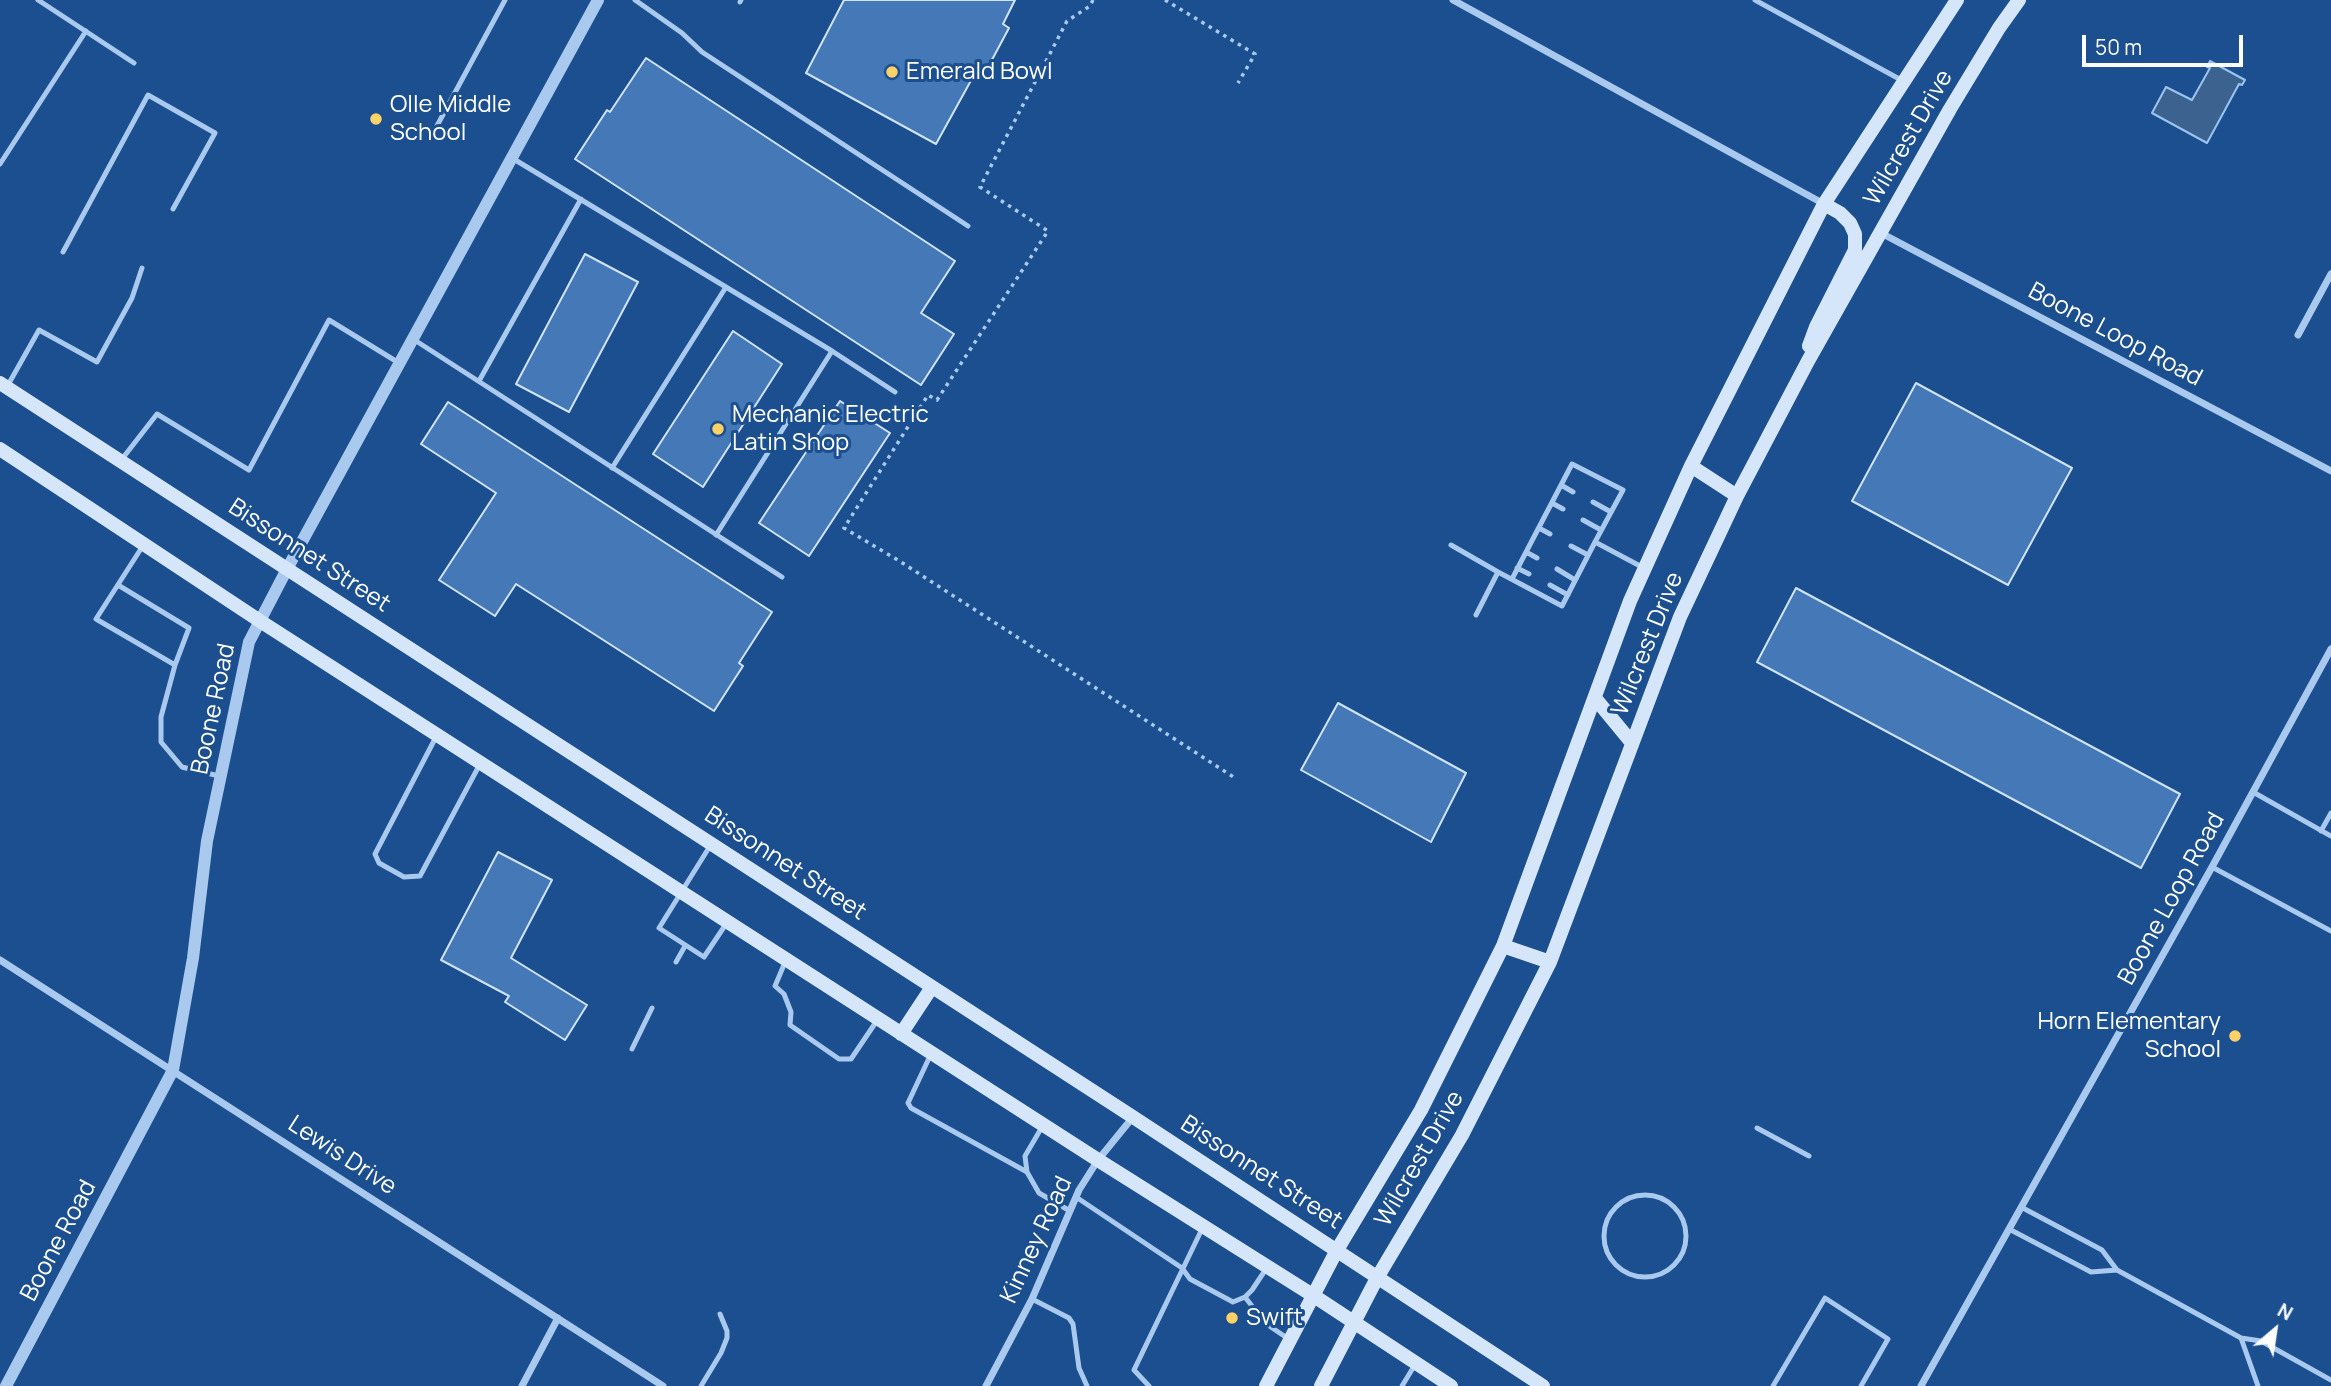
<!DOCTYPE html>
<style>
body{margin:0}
#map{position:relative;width:2331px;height:1386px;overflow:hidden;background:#1b4f8f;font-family:Manrope,sans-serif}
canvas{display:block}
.north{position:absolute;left:2240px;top:1295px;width:70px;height:70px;-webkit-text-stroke:5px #1b4f8f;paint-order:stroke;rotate:29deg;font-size:19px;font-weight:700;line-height:28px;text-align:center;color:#fff}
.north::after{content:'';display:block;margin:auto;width:24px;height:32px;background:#fff;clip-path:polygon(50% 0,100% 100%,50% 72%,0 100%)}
.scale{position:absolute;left:2082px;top:35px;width:161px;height:32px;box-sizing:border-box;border:4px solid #fff;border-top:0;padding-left:9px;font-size:21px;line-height:24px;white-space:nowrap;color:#fff;-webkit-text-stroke:5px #1b4f8f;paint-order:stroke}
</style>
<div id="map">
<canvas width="2331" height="1386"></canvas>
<div class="north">N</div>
<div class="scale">50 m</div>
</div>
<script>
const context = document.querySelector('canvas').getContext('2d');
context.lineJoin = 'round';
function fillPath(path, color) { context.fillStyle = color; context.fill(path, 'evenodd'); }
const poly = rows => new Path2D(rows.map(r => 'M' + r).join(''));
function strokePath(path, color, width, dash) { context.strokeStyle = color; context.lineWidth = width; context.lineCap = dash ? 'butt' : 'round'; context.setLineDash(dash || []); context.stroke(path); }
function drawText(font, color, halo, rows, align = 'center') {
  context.font = font + ' Manrope,sans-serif'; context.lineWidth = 6; context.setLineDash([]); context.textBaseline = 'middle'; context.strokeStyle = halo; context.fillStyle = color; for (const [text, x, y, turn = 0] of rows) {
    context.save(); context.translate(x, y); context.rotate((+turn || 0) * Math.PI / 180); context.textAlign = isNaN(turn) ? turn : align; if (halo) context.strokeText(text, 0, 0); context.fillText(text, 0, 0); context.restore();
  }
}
const water = poly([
 [2210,61,2245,80,2242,85,2239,84,2207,143,2152,113,2166,87,2192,100,2210,68,2207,67,2210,61]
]);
fillPath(water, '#3c6290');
strokePath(water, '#9cc4f0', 2);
const building = poly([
 [844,0,1015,0,1003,24,1009,28,986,71,979,66,936,144,806,73,844,0],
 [646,58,955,261,921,313,954,334,921,385,575,159,607,110,610,112,646,58],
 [585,254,638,282,569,412,516,384,585,254],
 [733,331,782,364,703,487,653,454,733,331],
 [1916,383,2072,468,2008,585,1852,501,1916,383],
 [840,401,890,433,809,556,759,523,840,401],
 [448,402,772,612,739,663,743,666,714,711,516,584,495,616,439,580,496,493,421,444,448,402],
 [1796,588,2180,794,2141,868,1757,662,1796,588],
 [1338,703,1466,773,1431,842,1301,770,1338,703],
 [498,852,552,880,511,958,587,1005,565,1040,505,1002,509,996,441,960,498,852]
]);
fillPath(building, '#4478b7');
strokePath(building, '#cfe3fa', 2);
strokePath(poly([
 [1093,0,1090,6,1067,21,980,187,1048,231,937,400,928,395,844,528,901,562,1235,778],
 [1165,0,1255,54,1238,83]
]), '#a9c9ee', 3.5, [3.5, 5]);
strokePath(poly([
 [38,0,134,63],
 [635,0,682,33,702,52,968,226],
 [1755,0,1903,81],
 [740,2,741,0],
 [432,135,505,0],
 [512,158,832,351],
 [0,164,86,31],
 [63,252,148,95,215,133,173,209],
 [413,339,782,577],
 [479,381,581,199],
 [8,385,39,330,97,362,132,298,142,268],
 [122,459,157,414,249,470,329,320,399,363],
 [612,468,726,287],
 [1561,485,1573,492],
 [1593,502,1611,512],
 [1552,503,1563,509],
 [1583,520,1601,530],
 [1539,528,1550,534],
 [716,535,832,351,895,392],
 [144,544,96,619,175,665,161,717,161,742,182,767,219,776],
 [1451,545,1498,572],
 [1571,546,1588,555],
 [1526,552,1537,558],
 [1517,568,1529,574],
 [1557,569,1575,580],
 [1512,579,1572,464,1623,490,1595,542],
 [118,585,189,628,175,665],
 [1550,585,1568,595],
 [1476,615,1498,572,1562,606,1595,542,1642,567],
 [437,735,375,854,379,863,404,877,420,876,480,764],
 [2253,792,2331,836],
 [2321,831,2331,813],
 [710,846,659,928,704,957,726,924],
 [2212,867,2331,931],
 [786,960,775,986,784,994,791,1012,790,1025,839,1059,851,1059,878,1019],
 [676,962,685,946],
 [632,1049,652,1008],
 [930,1056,908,1103,911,1108,1027,1172],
 [1042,1127,1025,1156,1027,1172,1039,1193,1070,1211],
 [1757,1128,1809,1156],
 '1604 1236a41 41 0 1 1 82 0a41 41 0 1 1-82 0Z',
 [1076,1197,1182,1268,1190,1279,1233,1302,1245,1297,1252,1290,1266,1269],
 [2021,1207,2102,1250,2117,1270,2241,1338,2261,1341,2331,1380],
 [2009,1229,2091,1272,2117,1270],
 [1245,1297,1265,1323,1290,1340],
 [1032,1299,1069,1318,1073,1324,1079,1368,1087,1386],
 [2241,1338,2258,1386],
 [701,1386,721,1353,727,1338,727,1331,720,1314],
 [1149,1386,1134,1370,1202,1229],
 [1402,1386,1416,1363],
 [1773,1386,1825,1298,1888,1339,1861,1386]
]), '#a9c9ee', 5);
strokePath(poly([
 [1453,0,1824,204],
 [1881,233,2331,471],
 [2298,335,2331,274],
 [0,960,663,1386],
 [522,1386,558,1318],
 [986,1386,1032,1299,1079,1190,1098,1160,1133,1117],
 [1921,1386,2212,867,2331,649]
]), '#a9c9ee', 7);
strokePath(poly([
 [6,1386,173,1070,193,958,207,841,249,642,287,569,598,0]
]), '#a9c9ee', 12);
strokePath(poly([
 [1809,346,1816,327,1855,250,1855,234,1850,223,1840,213,1824,204],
 [0,383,1133,1117,1543,1386],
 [0,449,260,621,1098,1160,1314,1296,1451,1386],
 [1691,466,1737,496],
 [1595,698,1632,743],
 [1503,946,1550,962],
 [901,1034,932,987],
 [1266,1386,1337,1250,1421,1110,1503,946,1630,601,1691,466,1824,204,1957,0],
 [1321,1386,1377,1278,1462,1135,1550,962,1680,617,1737,496,1808,361,1950,109,1999,28,2019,0]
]), '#d6e6fa', 14);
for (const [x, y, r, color] of [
 [892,72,7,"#ffd166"],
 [376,119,7,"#ffd166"],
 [718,429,7,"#ffd166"],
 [2235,1036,7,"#ffd166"],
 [1232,1318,7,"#ffd166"]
]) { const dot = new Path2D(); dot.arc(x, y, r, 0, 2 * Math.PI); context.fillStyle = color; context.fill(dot); strokePath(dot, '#1b4f8f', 2.5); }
drawText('24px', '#fff', '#1b4f8f', [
 ["Emerald Bowl",906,72],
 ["Olle Middle",390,105],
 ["School",390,133],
 ["Mechanic Electric",732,415],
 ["Latin Shop",732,443],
 ["Horn Elementary",2221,1022,"right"],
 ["School",2221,1050,"right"],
 ["Swift",1246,1318]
], 'left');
drawText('24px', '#fff', '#1b4f8f', [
 ["Wilcrest Drive",1909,138,-60],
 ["Boone Loop Road",2115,335,28],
 ["Bissonnet Street",309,556,33],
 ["Wilcrest Drive",1648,644,-68],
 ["Boone Road",214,709,-78],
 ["Bissonnet Street",785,864,33],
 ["Boone Loop Road",2172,899,-61],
 ["Lewis Drive",342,1156,33],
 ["Wilcrest Drive",1420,1159,-60],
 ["Bissonnet Street",1261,1173,33],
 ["Kinney Road",1037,1240,-65],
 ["Boone Road",59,1241,-62]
]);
</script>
